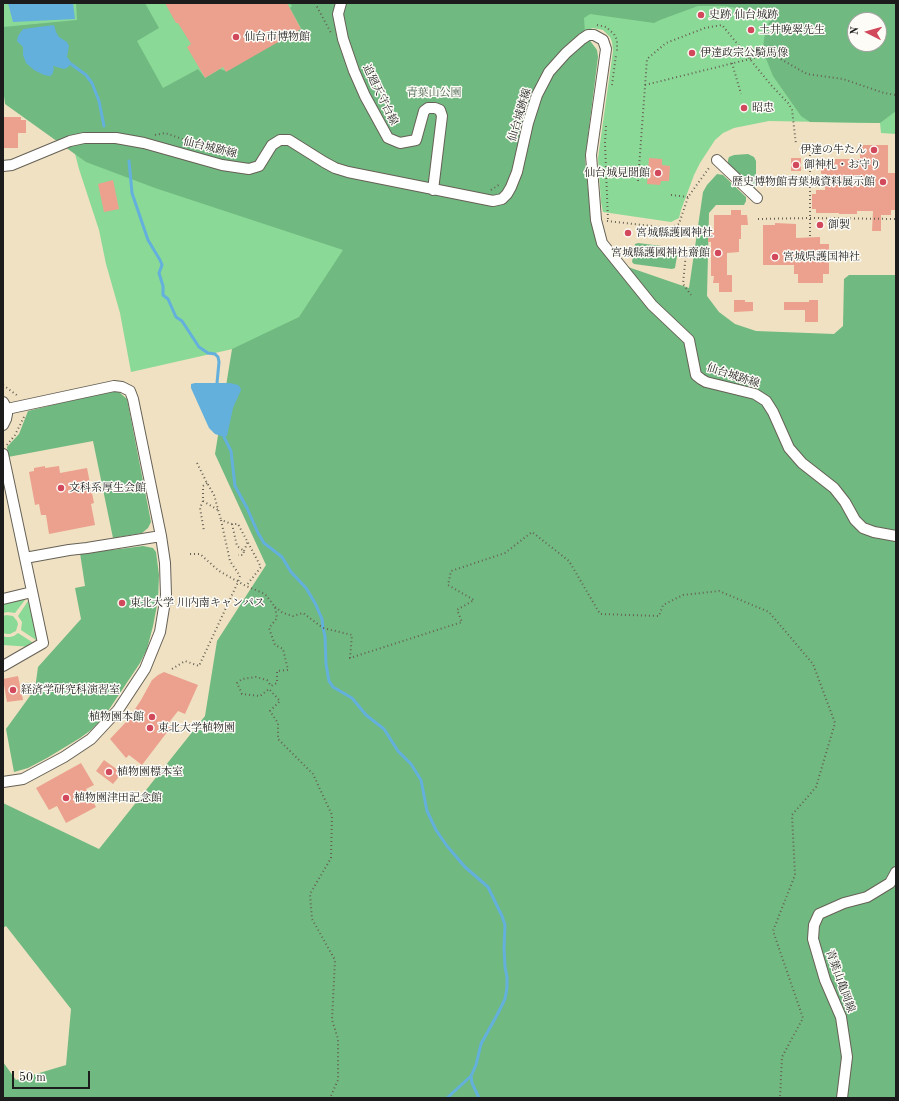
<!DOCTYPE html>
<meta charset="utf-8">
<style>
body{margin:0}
#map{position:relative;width:899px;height:1101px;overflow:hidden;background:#efe1c2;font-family:"Old Standard TT",serif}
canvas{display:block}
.frame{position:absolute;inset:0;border:4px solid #1c1c1c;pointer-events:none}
.north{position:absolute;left:847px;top:12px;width:40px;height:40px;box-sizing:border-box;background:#fdfcf7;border:1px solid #a3a29f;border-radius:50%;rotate:276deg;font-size:11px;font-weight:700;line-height:16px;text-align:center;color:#1c1c1c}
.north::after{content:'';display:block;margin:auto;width:14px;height:18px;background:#d1495b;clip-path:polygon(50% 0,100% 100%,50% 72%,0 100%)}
.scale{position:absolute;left:12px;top:1071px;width:78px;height:18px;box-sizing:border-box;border:2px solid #1c1c1c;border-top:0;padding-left:5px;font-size:12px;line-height:14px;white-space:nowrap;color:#1c1c1c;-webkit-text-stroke:3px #fdfcf7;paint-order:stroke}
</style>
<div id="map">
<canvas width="899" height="1101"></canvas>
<div class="frame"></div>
<div class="north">N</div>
<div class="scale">50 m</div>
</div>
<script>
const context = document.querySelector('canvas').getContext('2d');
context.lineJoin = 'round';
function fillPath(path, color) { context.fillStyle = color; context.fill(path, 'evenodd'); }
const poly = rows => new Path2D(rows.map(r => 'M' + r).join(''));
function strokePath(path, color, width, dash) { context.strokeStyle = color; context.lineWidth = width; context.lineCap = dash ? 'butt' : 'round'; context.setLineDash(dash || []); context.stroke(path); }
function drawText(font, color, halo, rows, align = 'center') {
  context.font = font + ' "Old Standard TT","Noto Serif JP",serif'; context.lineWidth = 3; context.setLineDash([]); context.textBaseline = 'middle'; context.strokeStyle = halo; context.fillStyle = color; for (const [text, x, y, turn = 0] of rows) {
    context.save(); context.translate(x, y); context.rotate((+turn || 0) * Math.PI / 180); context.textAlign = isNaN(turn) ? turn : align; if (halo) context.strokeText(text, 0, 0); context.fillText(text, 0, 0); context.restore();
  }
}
fillPath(poly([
 [3,3,896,3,896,134,881,133,880,123,769,121,734,128,723,133,715,140,700,163,694,175,681,210,679,218,671,222,603,212,601,202,598,158,613,51,612,42,610,37,603,30,593,28,580,33,507,182,11,49,3,25],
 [855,20,879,20,879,44,855,44],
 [73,146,406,231,290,336,131,372,120,313,106,264,99,230,79,169],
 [24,598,25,600,15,613,8,612,3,613,3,601],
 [28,601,30,601,38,640,36,640,21,630,22,622,18,616],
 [6,615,13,616,17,621,18,624,16,631,10,634,7,634,3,633,3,616],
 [18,633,35,644,32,647,3,645,3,636,6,637,10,637,14,636]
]), '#8bd997');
fillPath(poly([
 [76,3,145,3,159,28,137,41,163,88,198,69,205,78,220,69,226,71,301,28,290,8,292,6,290,3,896,3,896,111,880,123,810,122,801,116,773,76,763,51,764,39,768,24,773,16,768,13,724,6,698,6,660,20,654,23,590,14,584,18,585,34,597,50,598,57,585,159,591,218,604,243,628,267,689,288,703,192,707,185,717,174,723,175,746,197,746,201,744,205,716,205,709,213,707,296,719,312,735,324,756,331,834,334,843,326,844,279,849,275,896,275,896,1098,3,1098,3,1062,16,1080,66,1065,71,1009,6,926,3,928,3,803,99,849,205,716,217,641,266,565,215,454,232,349,299,317,343,250,155,188,86,162,5,104,3,88,3,27,77,20],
 [855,20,879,20,879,44,855,44],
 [748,154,754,157,756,161,756,186,754,188,728,165,728,160,729,157,734,155],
 [638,243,677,248,678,250,675,268,672,269,634,264,632,262,635,244],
 [109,391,113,391,119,392,127,399,151,522,148,528,142,533,113,538,93,441,8,457,7,447,19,434,28,411],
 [143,546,153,548,156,552,159,575,158,600,153,626,147,649,140,663,110,708,101,720,91,730,80,738,47,758,28,768,14,772,6,729,35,689,38,667,81,619,75,588,85,586,80,553,120,549]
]), '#70b980');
fillPath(poly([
 [8,3,73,3,75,19,13,22],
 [54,25,56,32,59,37,67,42,69,46,67,57,71,62,71,64,67,68,64,69,53,66,54,69,52,75,49,76,44,75,34,70,26,63,23,55,23,47,17,41,18,36,23,29],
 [195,383,230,383,238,385,240,387,241,390,233,408,227,436,224,437,215,434,209,428,191,388,191,384]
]), '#63b0dc');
strokePath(poly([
 [71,64,86,75,92,83,99,101,104,126],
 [129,161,132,193,148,240,160,260,162,265,159,273,163,286,163,295,168,299,176,317,182,321,199,347,208,353,215,354,218,357,219,362,217,383],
 [224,437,231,451,235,486,247,508,258,533,264,543,282,557,291,572,306,588,315,603,322,619,323,628,325,636,326,664,329,681,333,687,352,698,366,715,384,729,398,751,411,764,421,780,427,811,436,830,447,846,465,867,488,887,502,916,505,925,504,948,505,967,507,977,507,988,505,999,497,1015,481,1044,476,1065,471,1076,472,1083,479,1098],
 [447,1098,471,1076]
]), '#63b0dc', 3);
fillPath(poly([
 [165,3,287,3,301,29,226,72,223,67,205,78,187,47,191,44,178,23,176,23],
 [3,117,21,117,21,120,26,120,26,133,18,133,18,148,3,148],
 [860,145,888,145,888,173,896,173,896,210,891,210,891,215,881,215,881,231,872,231,873,211,857,211,857,214,839,214,839,213,816,213,816,209,812,209,812,194,816,194,816,190,825,190,825,174,821,174,821,163,835,162,835,159,860,159],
 [649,158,662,159,662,165,670,166,669,181,661,181,660,185,647,184],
 [791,158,801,158,801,171,791,171],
 [113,180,119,209,104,212,98,184],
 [731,210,741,210,741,215,747,215,748,225,741,225,741,239,739,239,739,252,727,253,727,275,732,275,732,292,719,292,719,283,713,283,714,276,711,276,711,242,708,242,709,233,714,233,714,215,731,215],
 [775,223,796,224,796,238,820,237,820,244,829,244,829,274,823,274,823,283,798,283,798,274,794,274,794,265,763,265,763,225,775,225],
 [734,300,745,300,745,302,753,302,753,311,734,312],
 [809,300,818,300,818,322,805,322,805,310,784,310,784,302,809,302],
 [45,466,45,468,59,466,60,473,87,468,94,503,91,504,95,525,49,534,46,515,41,515,39,504,35,505,29,472,34,471,34,468],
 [164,672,198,685,185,714,178,711,167,725,171,727,142,765,129,755,126,758,110,739,127,721,141,700,152,680,158,675],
 [18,676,23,700,7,702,3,679],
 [104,760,122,773,113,784,96,771],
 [81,763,94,785,86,789,96,807,66,823,57,806,49,810,36,788]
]), '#eca08e');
const minor = poly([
 [341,3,338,14,343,39,354,71,365,96,388,138,400,143,416,140,424,111,428,108,435,108,440,110,442,116,433,190],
 [717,160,757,198],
 [3,166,12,165,70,141,84,138,116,138,144,143,222,165,249,169,259,166,272,145,280,140,289,140,324,162,335,168,348,172,493,201,502,199,507,194,511,187,517,172,528,123,537,95,549,72,566,53,582,39,588,35,594,35,603,40,606,49,591,155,596,220,602,243,652,305,689,340,696,375,701,379,706,382,755,394,766,401,773,412,789,448,802,463,834,488,845,502,855,520,863,528,874,532,896,536],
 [3,402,7,409,7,414,6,419,3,425],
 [3,454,43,643,3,666],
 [25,558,69,550,87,548,161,536],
 [3,599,32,592],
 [3,782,23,779,64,757,91,739,118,710,145,669,160,632,166,595,165,563,161,536,133,399,130,391,122,387,114,386,7,409],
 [842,1098,847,1057,841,1017,825,980,813,939,814,925,819,914,844,903,867,897,890,883,896,872]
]);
strokePath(minor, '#666156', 12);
strokePath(poly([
 [315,3,331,33],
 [597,25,606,27,614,34,617,40,617,51],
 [732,63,741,94],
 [612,85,616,55],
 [645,85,762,56,777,57,807,74,843,79,884,93,896,95],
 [606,126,605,143,608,221],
 [155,135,165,133,188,141,194,146],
 [638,181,647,59,666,43,705,28,722,25,771,85,789,104,792,110,796,144],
 [491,190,500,184],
 [671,195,688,197],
 [758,219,810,218,896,219],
 [607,221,670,228,679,224,688,197,709,168],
 [810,236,810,143],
 [686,253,683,284,691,295],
 [3,385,18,396],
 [7,445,15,435,25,415],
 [197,463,206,481,214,495,221,520],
 [207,483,203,486,203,501,218,510],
 [203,501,200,508,204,531],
 [232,524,237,546,244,551,243,555,238,555],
 [244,551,248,541],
 [190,554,200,554,219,571,246,586,265,594,275,607,277,618,269,628,275,645,283,649,288,670,277,671,277,683,271,686,267,680,256,677,242,679,237,683,242,694,260,696,269,689,280,701,270,711,278,723,278,739,313,774,332,815,331,858,310,894,312,919,335,960,332,1020,338,1039,338,1080,330,1098],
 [275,607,283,613,293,616,303,613,323,628,352,635,350,658,462,622,457,610,474,600,448,585,451,571,505,553,532,532,569,561,600,614,659,616,663,605,683,595,719,591,769,612,813,664,835,723,816,787,792,815,795,875,773,931,803,1018,782,1057,780,1098],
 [172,669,185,661,199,666,238,582,240,576,230,561,221,520,232,524,238,524,261,567,246,586]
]), '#666156', 2, [1, 3]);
strokePath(minor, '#fff', 10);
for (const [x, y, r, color] of [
 [701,15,4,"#d1495b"],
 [751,30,4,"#d1495b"],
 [236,37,4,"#d1495b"],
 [692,53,4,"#d1495b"],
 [744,108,4,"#d1495b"],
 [874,150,4,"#d1495b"],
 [796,165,4,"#d1495b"],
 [658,173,4,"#d1495b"],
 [883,182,4,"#d1495b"],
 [820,225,4,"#d1495b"],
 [628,233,4,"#d1495b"],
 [718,253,4,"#d1495b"],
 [775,257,4,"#d1495b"],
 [61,488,4,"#d1495b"],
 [122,603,4,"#d1495b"],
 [13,690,4,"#d1495b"],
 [152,717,4,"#d1495b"],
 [150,728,4,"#d1495b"],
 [109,772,4,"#d1495b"],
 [66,798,4,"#d1495b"]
]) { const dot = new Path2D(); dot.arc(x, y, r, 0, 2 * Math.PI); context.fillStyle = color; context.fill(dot); strokePath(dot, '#fdfcf7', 1.5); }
drawText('11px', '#1c1c1c', '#fdfcf7', [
 ["史跡 仙台城跡",709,15],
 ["土井晩翠先生",759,30],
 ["仙台市博物館",244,37],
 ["伊達政宗公騎馬像",700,53],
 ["昭忠",752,108],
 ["伊達の牛たん",866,150,"right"],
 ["御神札・お守り",804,165],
 ["仙台城見聞館",650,173,"right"],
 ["歴史博物館青葉城資料展示館",875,182,"right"],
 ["御製",828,225],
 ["宮城縣護國神社",636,233],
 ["宮城縣護國神社齋館",710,253,"right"],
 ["宮城県護国神社",783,257],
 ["文科系厚生会館",69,488],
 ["東北大学 川内南キャンパス",130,603],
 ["経済学研究科演習室",21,690],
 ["植物園本館",144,717,"right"],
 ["東北大学植物園",158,728],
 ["植物園標本室",117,772],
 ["植物園津田記念館",74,798]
], 'left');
drawText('11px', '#435e47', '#fdfcf7', [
 ["青葉山公園",434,93]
]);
drawText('11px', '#1c1c1c', '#fdfcf7', [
 ["追廻天守台線",380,95,64],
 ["仙台城跡線",520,115,-73],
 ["仙台城跡線",210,148,14],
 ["仙台城跡線",733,376,18],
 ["青葉山亀岡線",840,981,70]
]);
</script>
